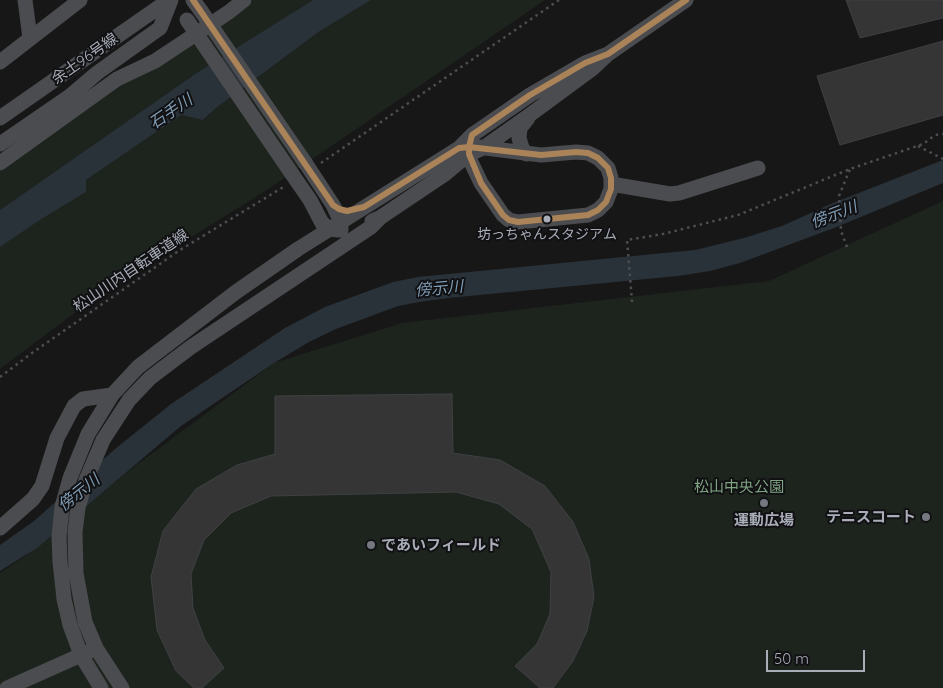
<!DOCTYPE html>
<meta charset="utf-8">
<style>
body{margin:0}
#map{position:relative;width:943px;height:688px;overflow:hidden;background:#171717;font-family:Quicksand,sans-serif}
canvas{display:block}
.scale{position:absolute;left:766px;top:650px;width:99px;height:22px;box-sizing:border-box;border:2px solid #a8adb8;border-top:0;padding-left:6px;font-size:15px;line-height:18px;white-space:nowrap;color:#a8adb8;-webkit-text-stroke:4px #111113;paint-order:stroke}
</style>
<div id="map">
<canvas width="943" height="688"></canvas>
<div class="scale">50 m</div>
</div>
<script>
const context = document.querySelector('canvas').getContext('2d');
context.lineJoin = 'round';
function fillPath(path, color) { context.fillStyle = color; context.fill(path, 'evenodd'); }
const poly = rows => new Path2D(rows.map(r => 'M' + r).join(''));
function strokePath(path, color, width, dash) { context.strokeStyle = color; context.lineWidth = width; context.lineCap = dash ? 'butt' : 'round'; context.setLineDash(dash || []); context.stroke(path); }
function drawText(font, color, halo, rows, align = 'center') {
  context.font = font + ' Quicksand,"Noto Sans JP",sans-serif'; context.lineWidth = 4; context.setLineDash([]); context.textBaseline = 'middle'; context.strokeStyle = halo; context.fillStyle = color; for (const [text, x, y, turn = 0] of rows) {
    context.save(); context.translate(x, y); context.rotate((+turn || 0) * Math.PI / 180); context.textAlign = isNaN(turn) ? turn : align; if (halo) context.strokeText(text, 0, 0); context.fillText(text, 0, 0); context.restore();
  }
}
fillPath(poly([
 [253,0,313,0,198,72,0,210,0,169,127,79,159,63,231,20],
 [371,0,545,0,270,188,161,256,85,305,0,369,0,247,40,220,86,192,86,180,181,115,204,120,216,108,320,31],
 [943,201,943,688,0,688,0,573,27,555,131,469,274,363,402,323,769,281]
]), '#1d241e');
fillPath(poly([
 [313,0,371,0,320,31,216,108,203,120,181,115,86,180,86,192,40,220,0,247,0,210,198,72],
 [943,160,943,183,834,228,740,263,710,271,678,276,448,298,419,302,398,306,336,329,309,342,274,363,181,426,37,548,0,571,0,545,34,521,115,449,171,404,285,328,325,307,393,282,418,277,695,250,744,238,782,226,833,203]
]), '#2a3239');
const building = poly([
 [846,0,943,0,943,18,860,38,846,0],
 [943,41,943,115,840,145,817,76,943,41],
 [452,394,453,453,500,460,545,486,573,522,589,559,594,597,587,631,573,661,553,688,540,688,515,666,537,644,550,614,551,572,532,529,499,504,456,492,271,496,231,513,204,540,191,574,193,608,205,640,224,668,202,688,194,688,176,671,157,630,151,577,163,531,196,489,237,465,275,454,275,396,452,394]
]);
fillPath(building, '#353536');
strokePath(building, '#3f4043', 1);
strokePath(poly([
 [918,146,943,159],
 [321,163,559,0],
 [847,247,841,231,839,196,850,169],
 [632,302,627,240,663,234,738,215,850,169,923,144,935,135,943,134],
 [0,377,32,353,180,250,285,186]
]), '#4d4e52', 2.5, [2.5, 4]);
strokePath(poly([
 [25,0,30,38],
 [193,0,201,11],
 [0,62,80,0],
 [0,118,169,0],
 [0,144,70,96,97,73,160,28,171,0],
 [470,145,469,154,471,162,481,183,503,215,509,220,518,222,588,215,598,210,606,202,611,189,611,178,608,168,598,158,588,153,576,152,541,155,478,147],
 [526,154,522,148,519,138,520,128,528,118],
 [0,163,117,79,155,61,229,12,244,0],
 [306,164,333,205,341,222,341,230],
 [292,174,310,200,322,223,330,229,338,230],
 [611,184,670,194,679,193,758,168],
 [372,221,381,217,445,174,469,154,483,148,531,114,592,69,608,54,686,0],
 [0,528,33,499,42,486,57,438,74,406,83,399,112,395],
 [7,688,90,651],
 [101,688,81,655,70,625,64,599,60,562,59,536,62,507,70,478,88,434,112,395,138,367,236,292,298,249,459,148,472,135,530,95,585,63,608,54],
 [122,688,96,648,85,622,76,573,75,532,78,508,86,480,103,440,129,400,150,378,191,347,371,227,381,217]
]), '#4b4c50', 15);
strokePath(poly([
 [201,11,306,164],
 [187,20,292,174]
]), '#4b4c50', 15);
strokePath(poly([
 [193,0,333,205,339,209,347,211,364,207,459,148,469,147],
 [469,147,541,155,576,152,588,153,598,158,608,168,611,178,611,189,606,202,598,210,588,215,518,222,509,220,503,215,481,183,469,154,469,147],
 [469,147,472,135,530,95,585,63,608,54,686,0]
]), '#ab8358', 6);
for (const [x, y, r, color] of [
 [547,219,4.5,"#a8adb8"],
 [764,503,5,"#757880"],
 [926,517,5,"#757880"],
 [371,545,5,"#757880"]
]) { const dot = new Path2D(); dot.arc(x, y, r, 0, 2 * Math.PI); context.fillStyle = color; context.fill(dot); strokePath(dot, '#111113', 2); }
drawText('14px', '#a8adb8', '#111113', [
 ["坊っちゃんスタジアム",547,235]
]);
drawText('15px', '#a8adb8', '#111113', [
 ["余土96号線",85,59,-35],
 ["松山川内自転車道線",131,271,-34]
]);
drawText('15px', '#7fa381', '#111113', [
 ["松山中央公園",739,487]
]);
drawText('bold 15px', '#a8adb8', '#111113', [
 ["テニスコート",916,517],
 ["運動広場",764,520,"center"],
 ["であいフィールド",381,545,"left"]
], 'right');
drawText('italic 16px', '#7f9bb3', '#111113', [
 ["石手川",171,112,-34],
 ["傍示川",834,215,-21],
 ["傍示川",439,289,-5],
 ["傍示川",79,493,-39]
]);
</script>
